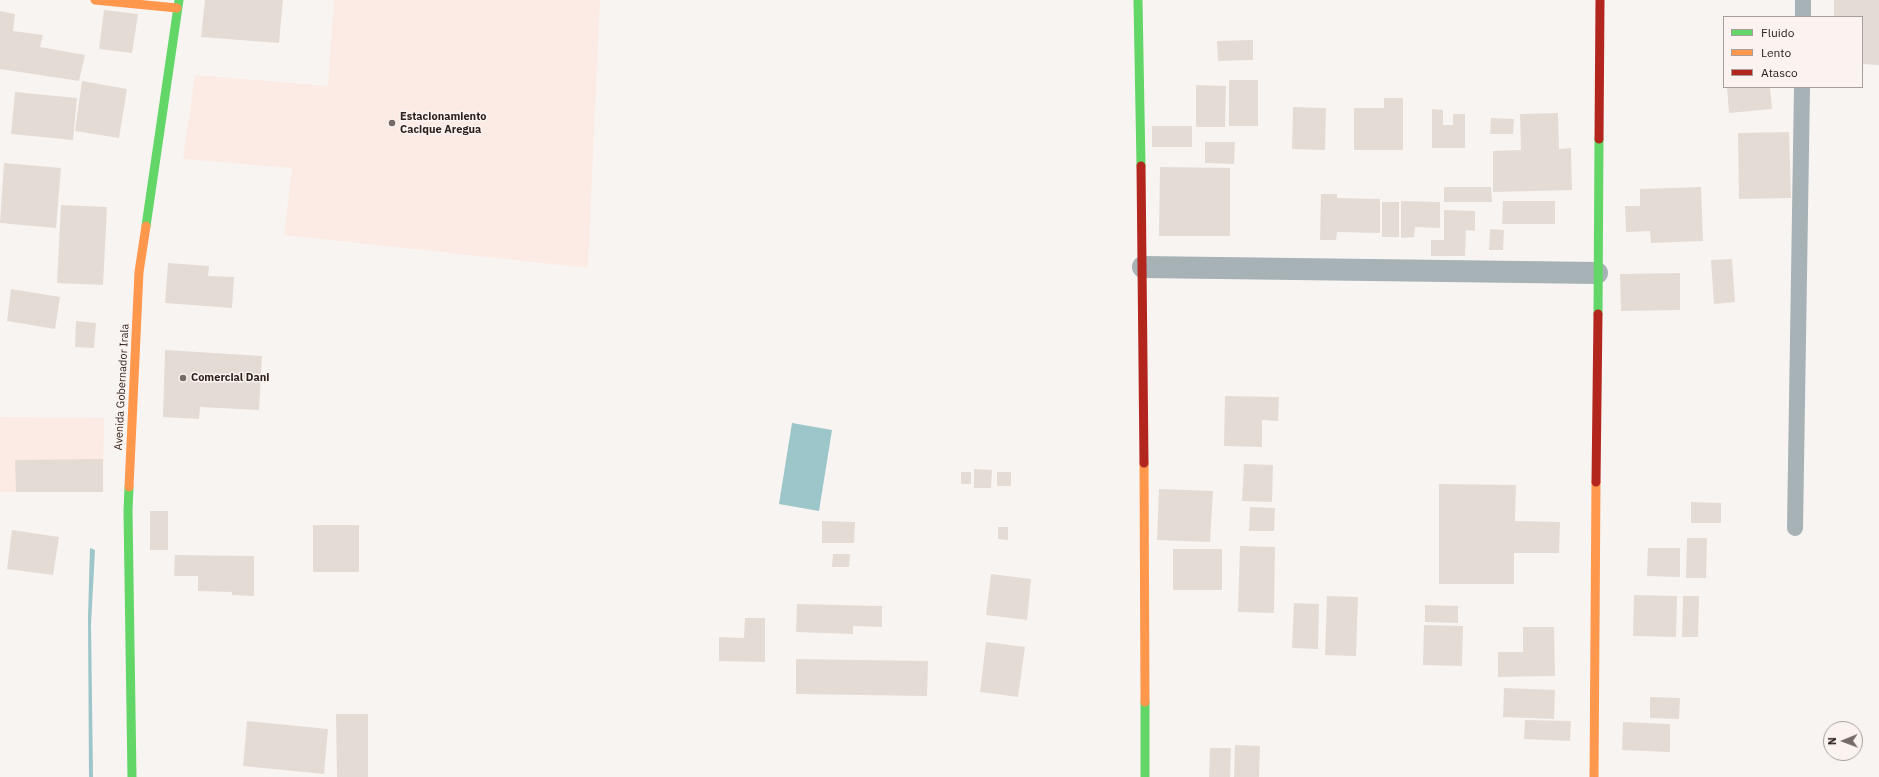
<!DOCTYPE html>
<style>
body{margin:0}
#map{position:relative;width:1879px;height:777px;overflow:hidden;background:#f8f4f2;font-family:"IBM Plex Sans",sans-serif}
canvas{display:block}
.legend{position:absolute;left:1723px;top:16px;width:140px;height:72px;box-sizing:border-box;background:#faf3f0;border:1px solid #a89f9b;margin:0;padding:5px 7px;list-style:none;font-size:12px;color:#2e201b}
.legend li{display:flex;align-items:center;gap:8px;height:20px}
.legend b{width:20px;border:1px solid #a89f9b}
.north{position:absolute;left:1823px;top:721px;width:40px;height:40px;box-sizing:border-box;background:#faf3f0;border:1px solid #a89f9b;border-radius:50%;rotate:269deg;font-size:11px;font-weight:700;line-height:16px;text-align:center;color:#2e201b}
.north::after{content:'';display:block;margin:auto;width:14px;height:18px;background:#756a66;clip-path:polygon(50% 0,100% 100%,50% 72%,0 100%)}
</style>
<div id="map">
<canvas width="1879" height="777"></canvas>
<ul class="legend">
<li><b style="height:5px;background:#63d668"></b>Fluido</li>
<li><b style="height:5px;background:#ff974d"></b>Lento</li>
<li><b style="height:5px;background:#b3261e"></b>Atasco</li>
</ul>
<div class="north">N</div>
</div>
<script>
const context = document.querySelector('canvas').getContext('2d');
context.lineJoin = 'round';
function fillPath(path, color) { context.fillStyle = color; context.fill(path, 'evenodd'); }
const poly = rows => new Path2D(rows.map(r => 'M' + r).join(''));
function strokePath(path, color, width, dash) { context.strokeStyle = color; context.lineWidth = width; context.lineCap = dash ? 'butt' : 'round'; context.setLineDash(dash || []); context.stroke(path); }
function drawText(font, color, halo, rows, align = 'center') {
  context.font = font + ' "IBM Plex Sans",sans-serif'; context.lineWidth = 3; context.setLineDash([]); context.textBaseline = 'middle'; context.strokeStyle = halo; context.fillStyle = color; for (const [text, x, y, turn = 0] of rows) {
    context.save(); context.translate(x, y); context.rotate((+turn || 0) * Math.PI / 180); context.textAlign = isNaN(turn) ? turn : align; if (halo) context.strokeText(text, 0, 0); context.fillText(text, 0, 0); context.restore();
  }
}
fillPath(poly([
 [334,0,600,0,588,268,284,235,292,168,183,159,195,75,328,86],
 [0,417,104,418,103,492,0,492]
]), '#fbebe4');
fillPath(poly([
 [792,423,832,430,819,511,779,504],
 [90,548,95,550,91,624,93,777,89,777,88,617]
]), '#9cc6c9');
fillPath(poly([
 [205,0,283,0,279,43,201,37],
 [1834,0,1879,0,1879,65,1862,64,1862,17,1834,17],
 [104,10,138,14,132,53,99,49],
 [0,11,15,14,13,31,43,35,40,47,85,55,79,81,0,69],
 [1253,40,1253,60,1218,61,1217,41],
 [1229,80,1258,80,1258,126,1229,126],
 [82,81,127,89,119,138,75,131],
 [1196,85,1226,86,1225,127,1196,127],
 [1727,87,1770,87,1772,109,1729,113],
 [15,92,77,98,73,140,11,134],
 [1384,98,1403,98,1403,150,1354,150,1354,108,1384,108],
 [1293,107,1326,108,1325,150,1292,149],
 [1432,109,1443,110,1443,125,1453,125,1453,114,1465,114,1465,148,1432,148],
 [1558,113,1559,149,1571,148,1572,190,1493,192,1493,151,1521,150,1520,114],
 [1491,118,1514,119,1513,134,1490,134],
 [1152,126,1192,126,1192,147,1152,147],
 [1789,132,1791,198,1739,199,1738,133],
 [1205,142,1235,142,1234,164,1205,163],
 [4,163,61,168,56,228,0,223],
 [1160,167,1230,168,1230,236,1159,236],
 [1444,187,1491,187,1492,199,1492,202,1444,202],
 [1701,187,1703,241,1651,243,1650,231,1626,232,1625,206,1640,206,1640,189],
 [1321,194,1337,194,1337,198,1380,199,1380,233,1337,232,1336,240,1320,240],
 [1401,201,1440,202,1440,228,1415,227,1414,237,1401,238],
 [1503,201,1555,201,1555,224,1502,224],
 [1382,202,1399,202,1399,237,1382,237],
 [61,205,107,207,103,285,57,283],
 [1444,210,1475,211,1475,231,1466,230,1465,256,1431,256,1431,240,1444,240],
 [1490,229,1504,230,1503,250,1489,250],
 [1732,259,1735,302,1714,304,1711,260],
 [168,263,209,266,208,276,234,277,232,308,165,303],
 [1680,273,1680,310,1621,311,1620,274],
 [11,289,60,297,55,329,7,321],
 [76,321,96,323,94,348,75,347],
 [165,350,262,356,259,410,200,407,199,419,163,417],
 [1225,396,1279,397,1278,421,1262,420,1262,447,1224,446],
 [103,459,103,492,16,492,15,460],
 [1244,464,1273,465,1272,502,1242,501],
 [974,469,992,470,991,488,974,488],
 [961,472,971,472,971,484,961,484],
 [997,472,1011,472,1011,486,997,486],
 [1439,484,1516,485,1515,521,1560,522,1559,553,1514,553,1514,584,1439,584],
 [1159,489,1213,491,1210,542,1157,540],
 [1691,502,1721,503,1721,523,1691,523],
 [1250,507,1275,508,1274,531,1249,531],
 [150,511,168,511,168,550,150,550],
 [822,521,855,522,854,543,822,543],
 [313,525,359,525,359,572,313,572],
 [998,527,1008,527,1008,540,998,539],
 [12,530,59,537,53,575,7,569],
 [1687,538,1707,538,1706,578,1686,578],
 [1240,546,1275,547,1274,613,1238,612],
 [1648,548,1680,548,1680,577,1647,576],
 [1173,549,1222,549,1222,590,1173,590],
 [833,554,850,554,849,567,832,567],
 [175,555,254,556,254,596,232,595,232,592,198,591,198,576,174,576],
 [991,574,1031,579,1027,620,986,615],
 [1634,595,1677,596,1676,637,1633,636],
 [1327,596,1358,597,1356,656,1325,655],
 [1683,596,1699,596,1698,637,1682,637],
 [1294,603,1319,604,1318,649,1292,648],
 [797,604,882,606,882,627,853,626,853,634,796,632],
 [1425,605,1458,606,1458,623,1425,622],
 [745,618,765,618,765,662,719,661,719,637,744,638],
 [1424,625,1463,626,1462,666,1423,665],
 [1523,627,1554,627,1555,676,1498,677,1498,652,1523,652],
 [986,642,1025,647,1018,697,980,692],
 [796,659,928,661,927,696,796,694],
 [1504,688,1555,690,1554,719,1503,717],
 [1650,697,1680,698,1679,719,1650,718],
 [336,714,368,714,368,777,337,777],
 [1525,720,1571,721,1570,741,1524,739],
 [247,721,328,729,324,774,243,766],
 [1623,722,1670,724,1670,752,1622,750],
 [1235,745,1260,746,1259,777,1234,777],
 [1210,748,1231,748,1230,777,1209,777]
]), '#e4dbd4');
strokePath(poly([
 [1803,17,1803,0],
 [1795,528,1802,87]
]), '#a7b2b6', 16);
strokePath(poly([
 [1143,267,1597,273]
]), '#a7b2b6', 22);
strokePath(poly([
 [1138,0,1141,166],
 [146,226,179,0],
 [1598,314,1599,139],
 [129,487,128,511,132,777],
 [1145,702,1145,777]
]), '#63d668', 9);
strokePath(poly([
 [95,0,177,8],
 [1144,463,1145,702],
 [129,487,139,272,146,226],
 [1594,777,1596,482]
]), '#ff974d', 9);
strokePath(poly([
 [1599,139,1600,0],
 [1141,166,1144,463],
 [1596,482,1598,314]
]), '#b3261e', 9);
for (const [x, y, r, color] of [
 [392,123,4,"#756a66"],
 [183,378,4,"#756a66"]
]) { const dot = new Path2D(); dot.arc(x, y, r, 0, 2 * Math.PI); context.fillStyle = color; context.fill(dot); strokePath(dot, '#faf3f0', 1.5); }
drawText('bold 11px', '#2e201b', '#faf3f0', [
 ["Estacionamiento",400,117],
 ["Cacique Aregua",400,130],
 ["Comercial Dani",191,378]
], 'left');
drawText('11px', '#2e201b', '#faf3f0', [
 ["Avenida Gobernador Irala",122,387,-87]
]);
</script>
